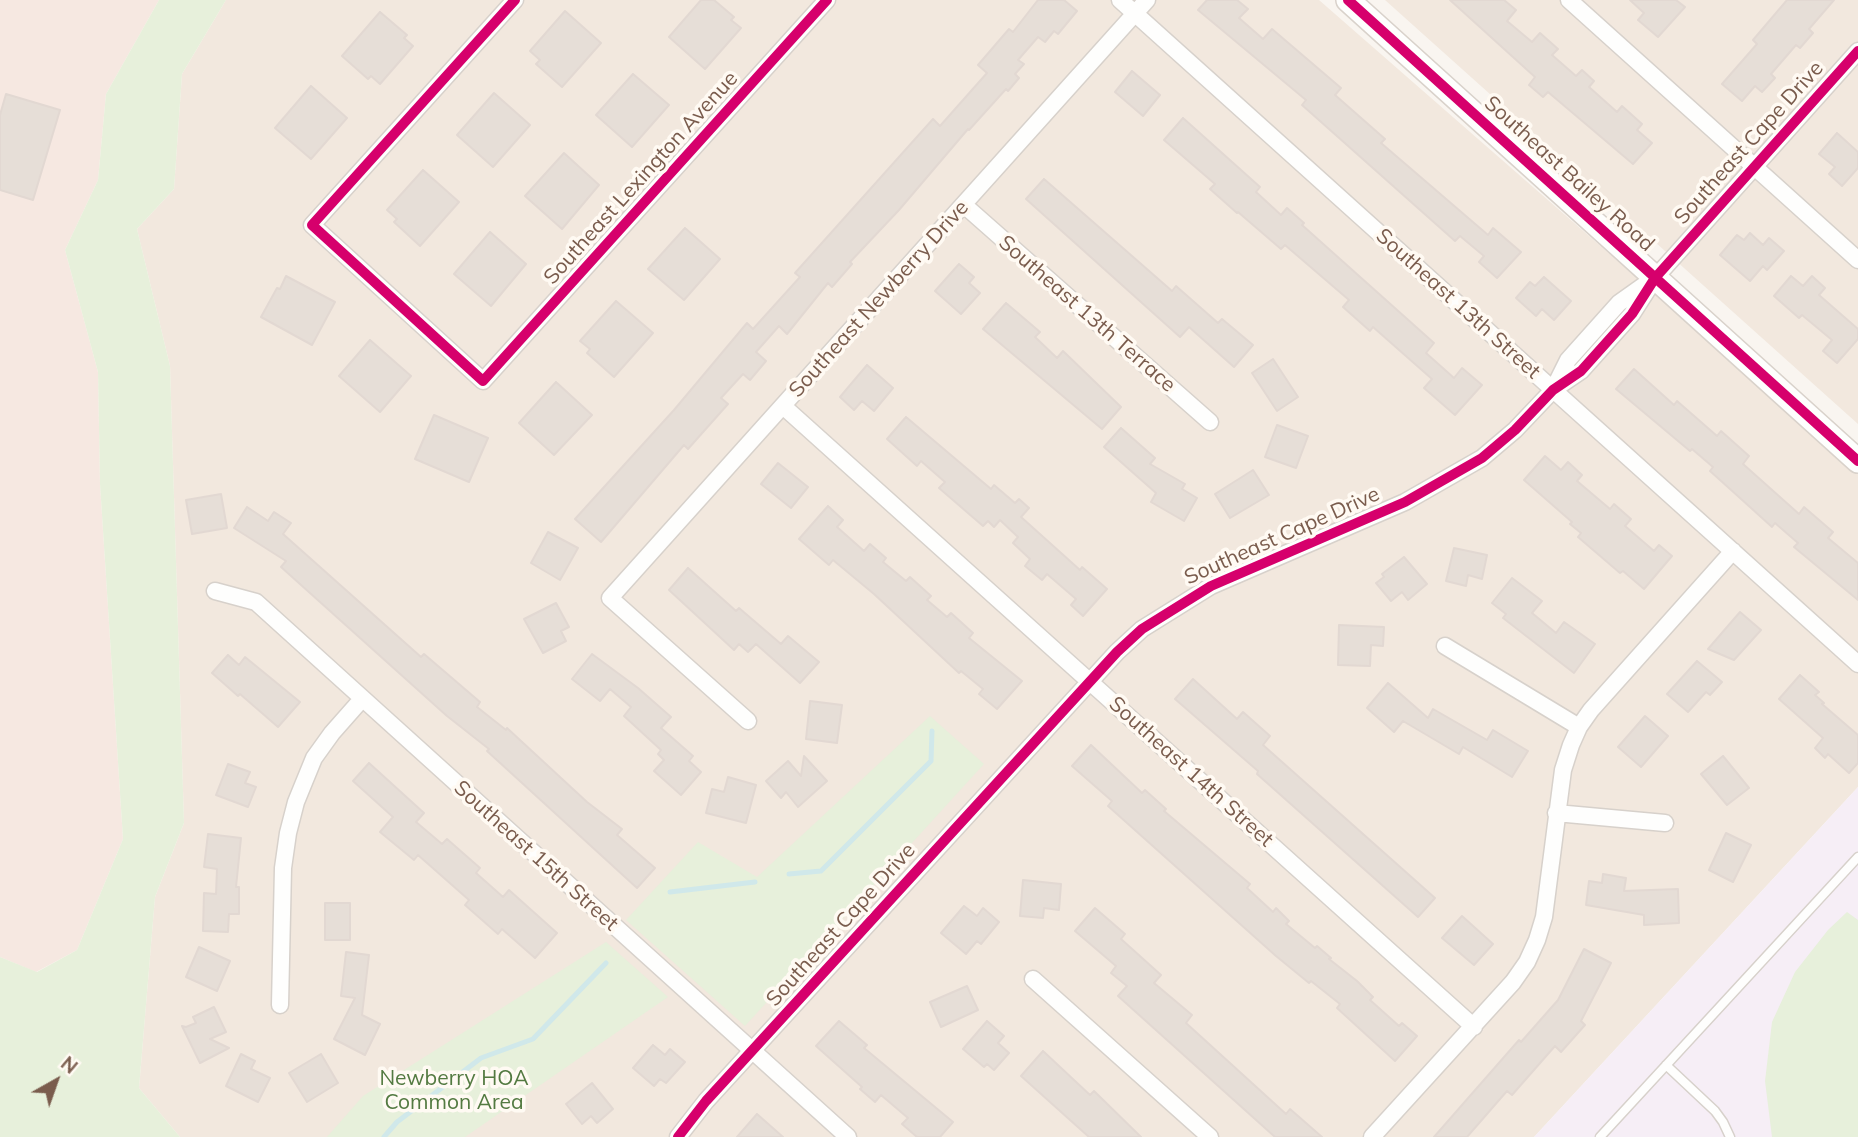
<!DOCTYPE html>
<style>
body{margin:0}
#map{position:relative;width:1858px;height:1137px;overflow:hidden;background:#f9f5f0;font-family:Mulish,sans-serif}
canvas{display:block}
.north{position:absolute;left:21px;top:1046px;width:70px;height:70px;-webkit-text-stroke:5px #fffaf3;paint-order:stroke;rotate:40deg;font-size:19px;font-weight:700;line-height:28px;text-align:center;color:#7a5c4d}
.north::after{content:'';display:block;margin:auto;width:24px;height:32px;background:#7a5c4d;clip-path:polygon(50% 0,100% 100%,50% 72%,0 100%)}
</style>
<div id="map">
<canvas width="1858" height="1137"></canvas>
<div class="north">N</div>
</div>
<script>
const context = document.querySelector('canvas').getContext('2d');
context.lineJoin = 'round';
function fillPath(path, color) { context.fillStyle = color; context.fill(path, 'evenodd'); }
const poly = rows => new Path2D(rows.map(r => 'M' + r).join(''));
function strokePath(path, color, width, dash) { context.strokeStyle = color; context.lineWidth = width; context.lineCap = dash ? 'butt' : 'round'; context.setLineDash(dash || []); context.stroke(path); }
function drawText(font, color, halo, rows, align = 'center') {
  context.font = font + ' Mulish,sans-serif'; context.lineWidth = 7; context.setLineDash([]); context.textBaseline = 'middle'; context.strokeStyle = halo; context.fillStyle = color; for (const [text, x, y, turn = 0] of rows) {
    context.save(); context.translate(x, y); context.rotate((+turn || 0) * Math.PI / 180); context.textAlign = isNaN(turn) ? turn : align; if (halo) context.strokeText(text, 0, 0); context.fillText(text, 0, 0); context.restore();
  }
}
fillPath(poly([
 [226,0,1319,0,1858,471,1858,787,1534,1137,180,1137,139,1088,155,897,184,823,170,366,137,229,174,189,182,74],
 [1385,0,1858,0,1858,424]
]), '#f2e8de');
fillPath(poly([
 [0,0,159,0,106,94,98,180,65,250,98,372,100,484,123,839,77,950,36,972,0,957]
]), '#f6e8e1');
fillPath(poly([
 [1858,787,1858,1137,1534,1137]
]), '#f6eef6');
fillPath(poly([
 [159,0,226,0,182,74,174,189,137,229,170,366,184,823,155,897,139,1088,180,1137,0,1137,0,957,37,972,77,950,123,839,100,484,98,372,65,250,98,180,106,94],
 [930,716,984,764,745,1026,626,920,698,842,757,877],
 [1847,912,1858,920,1858,1137,1772,1137,1765,1081,1772,1022,1795,972,1828,930],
 [606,942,668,997,465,1137,327,1137,363,1096]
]), '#e7f0db');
strokePath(poly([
 [789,874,821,871,931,761,932,731],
 [670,892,755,882],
 [384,1137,397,1122,481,1058,533,1039,606,963]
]), '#d0e8ea', 5);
const building = poly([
 [701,0,714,0,734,17,731,20,741,28,705,69,669,37,701,0],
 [1038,0,1064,0,1077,11,1058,34,1054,31,1045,42,1038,37,1018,60,1024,64,1015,74,1019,78,1008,91,1006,89,969,130,968,129,899,210,850,262,852,264,832,287,828,283,787,334,779,326,756,352,766,361,750,380,743,374,721,398,728,404,688,449,684,445,601,542,575,519,674,410,747,323,753,329,800,277,795,273,933,119,940,126,987,73,978,65,1009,29,1013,32,1038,0],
 [1207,0,1237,0,1248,9,1239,18,1263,39,1272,29,1341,88,1335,95,1385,139,1381,143,1488,235,1493,228,1521,252,1497,278,1479,262,1484,256,1460,236,1455,241,1302,105,1306,100,1198,10,1207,0],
 [1450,0,1504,0,1516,10,1507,21,1532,42,1540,33,1558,49,1552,55,1576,76,1582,70,1594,81,1589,87,1617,112,1622,106,1642,124,1637,130,1652,143,1633,164,1548,92,1543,97,1529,85,1535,77,1450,0],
 [1630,0,1676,0,1685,7,1658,37,1638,20,1644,13,1630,0],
 [1787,0,1834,0,1809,29,1813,33,1800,48,1796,45,1771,74,1775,78,1762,92,1755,86,1742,101,1722,84,1757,44,1753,40,1787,0],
 [565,11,601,43,562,87,536,64,540,60,530,51,565,11],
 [380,12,407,35,404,38,413,46,380,84,371,76,368,79,342,56,380,12],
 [1132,71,1160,95,1143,116,1115,92,1132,71],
 [633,74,669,105,632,147,596,115,633,74],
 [311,86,347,118,311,159,275,128,311,86],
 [494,93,530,125,493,167,457,135,494,93],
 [6,94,60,110,33,200,0,190,0,115,6,94],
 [1183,118,1260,187,1256,192,1281,215,1287,208,1304,223,1302,225,1434,343,1426,353,1454,378,1462,368,1482,385,1455,415,1424,388,1432,379,1373,327,1370,331,1343,307,1349,300,1285,245,1281,249,1238,212,1237,213,1210,189,1215,184,1164,140,1183,118],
 [1837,133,1858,152,1858,168,1842,186,1829,174,1835,167,1819,154,1837,133],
 [564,153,599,185,562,229,525,196,564,153],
 [423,170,459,202,420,246,394,222,397,219,387,210,423,170],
 [1044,179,1172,291,1176,286,1218,323,1222,319,1253,345,1234,367,1189,327,1180,337,1026,199,1044,179],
 [685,228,720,259,684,300,648,269,685,228],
 [490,232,526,264,491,306,454,274,490,232],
 [1750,233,1763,245,1769,238,1784,251,1767,270,1763,266,1750,281,1720,255,1737,235,1744,240,1750,233],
 [959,264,974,277,969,283,980,293,961,314,935,291,959,264],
 [286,276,335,302,312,345,261,317,277,288,280,289,286,276],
 [1791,276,1803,286,1812,276,1825,288,1819,295,1858,329,1858,339,1837,363,1823,351,1832,340,1802,315,1799,318,1774,296,1791,276],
 [1544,277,1571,301,1554,320,1542,309,1536,316,1516,298,1530,282,1535,286,1544,277],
 [616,301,653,333,614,377,587,353,590,349,580,341,616,301],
 [1006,303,1040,332,1035,337,1057,358,1063,351,1121,407,1102,429,983,329,1006,303],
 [370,340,411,376,380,412,339,376,370,340],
 [1273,359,1298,397,1277,411,1252,373,1273,359],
 [867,365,893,388,874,411,862,401,854,410,840,397,867,365],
 [1634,369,1674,405,1677,401,1717,436,1721,431,1749,456,1743,464,1799,514,1804,507,1833,532,1828,538,1858,563,1858,600,1794,547,1798,543,1775,523,1772,527,1740,498,1710,471,1713,467,1692,449,1690,451,1616,389,1634,369],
 [556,382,592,415,554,455,519,423,556,382],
 [434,415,488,438,469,482,415,459,434,415],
 [906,417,991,489,994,485,1015,503,1019,499,1029,508,1021,517,1080,570,1082,567,1107,589,1083,616,1071,605,1076,599,1047,574,1042,580,1025,566,1030,559,1013,543,1018,537,1000,520,994,527,988,521,983,526,939,488,945,482,921,461,917,466,887,439,906,417],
 [1277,425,1308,436,1296,468,1265,457,1277,425],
 [1121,428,1155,458,1150,464,1185,484,1182,489,1197,498,1184,521,1151,502,1156,493,1104,447,1121,428],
 [1545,456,1561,470,1568,462,1582,475,1577,481,1610,509,1614,504,1631,519,1625,526,1654,551,1659,545,1672,556,1644,589,1623,571,1620,573,1578,537,1581,533,1570,524,1572,522,1524,480,1545,456],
 [778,463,808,487,791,508,761,484,778,463],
 [1253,470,1269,495,1230,518,1215,494,1253,470],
 [221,494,227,528,192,534,186,500,221,494],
 [828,506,843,520,837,527,864,551,870,544,886,558,883,562,906,581,910,577,931,596,927,600,947,617,951,613,973,633,969,638,1022,681,997,709,979,694,983,689,961,671,959,673,874,594,833,560,829,565,799,539,828,506],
 [247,507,268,521,274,512,291,523,283,534,421,657,424,654,480,702,477,707,506,730,507,728,587,802,622,829,617,835,655,868,637,888,487,751,489,749,447,716,281,567,286,561,234,528,247,507],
 [548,532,578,548,560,580,531,563,548,532],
 [1454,548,1487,555,1482,579,1468,575,1466,586,1446,581,1454,548],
 [1404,557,1427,584,1408,600,1402,592,1391,601,1376,583,1384,577,1382,574,1404,557],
 [688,568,736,611,739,608,781,644,788,636,819,662,800,683,756,644,748,652,739,644,734,650,669,590,688,568],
 [1512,578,1542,601,1532,613,1556,633,1564,622,1595,644,1574,673,1503,618,1506,614,1492,603,1512,578],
 [556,603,569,627,561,631,566,641,543,653,524,619,556,603],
 [1740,612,1761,630,1734,660,1708,649,1740,612],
 [1339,625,1384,627,1383,646,1371,645,1370,666,1338,665,1339,625],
 [592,654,638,688,671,717,661,728,693,756,689,761,701,772,681,795,654,771,664,760,658,754,661,750,624,716,631,707,610,689,600,701,572,679,592,654],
 [228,655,239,665,245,657,300,702,278,727,240,694,238,696,212,673,228,655],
 [1697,661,1722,682,1710,695,1706,692,1688,712,1667,694,1697,661],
 [1800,675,1819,692,1815,695,1824,703,1822,704,1858,735,1858,763,1849,773,1828,754,1825,758,1815,748,1823,738,1779,699,1800,675],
 [1193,679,1237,719,1243,712,1270,736,1263,745,1435,898,1418,917,1257,774,1258,771,1175,699,1193,679],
 [1388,683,1428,718,1433,709,1487,740,1493,730,1528,751,1512,777,1463,747,1459,754,1403,721,1394,732,1367,708,1388,683],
 [810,701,842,705,837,743,806,739,810,701],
 [1645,716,1668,736,1641,767,1618,747,1645,716],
 [1091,745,1142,793,1145,790,1166,809,1164,811,1250,884,1247,888,1273,912,1276,908,1289,921,1286,924,1315,948,1317,946,1331,958,1329,959,1357,981,1373,997,1370,1000,1399,1026,1402,1023,1417,1036,1395,1061,1337,1008,1340,1004,1311,981,1309,983,1276,956,1108,806,1112,801,1072,766,1091,745],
 [804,756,827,781,798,807,786,792,781,798,766,781,788,761,801,776,804,756],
 [1723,756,1749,788,1727,805,1701,774,1723,756],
 [369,763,424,813,416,822,442,844,447,839,480,868,476,873,503,897,509,890,557,933,535,958,502,929,498,934,465,905,469,900,418,855,414,860,380,832,393,817,353,781,369,763],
 [228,764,250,772,245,783,256,787,248,807,216,795,228,764],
 [728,777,756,785,746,823,706,813,712,789,724,792,728,777],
 [1726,833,1751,845,1733,882,1709,870,1726,833],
 [208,834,241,838,236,887,239,887,239,914,229,914,228,932,203,931,204,893,216,894,217,869,204,867,208,834],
 [1603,874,1626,878,1624,891,1678,889,1679,923,1644,925,1644,915,1586,905,1589,881,1602,883,1603,874],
 [1023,880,1061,884,1059,910,1044,908,1043,918,1020,916,1023,880],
 [325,903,350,903,350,940,325,940,325,903],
 [964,906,977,916,983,908,999,922,981,944,977,941,966,954,941,933,964,906],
 [1095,908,1125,934,1121,939,1161,975,1154,983,1192,1015,1186,1023,1286,1114,1290,1109,1322,1137,1275,1137,1118,996,1127,986,1111,973,1116,966,1075,931,1095,908],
 [1462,916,1493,944,1474,965,1442,938,1462,916],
 [199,947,230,961,217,991,186,977,199,947],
 [1584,949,1611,963,1581,1021,1585,1025,1561,1052,1555,1046,1512,1095,1507,1091,1467,1137,1434,1137,1519,1040,1521,1042,1558,1000,1584,949],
 [346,952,369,955,362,1015,380,1024,365,1055,334,1039,355,998,341,996,346,952],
 [967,986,978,1010,941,1027,930,1002,967,986],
 [214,1007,226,1032,210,1039,229,1048,200,1063,182,1026,186,1027,196,1023,193,1017,214,1007],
 [839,1021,867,1045,864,1048,953,1122,940,1137,917,1137,902,1124,908,1118,881,1095,875,1102,860,1089,862,1087,816,1046,839,1021],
 [987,1021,1004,1036,998,1043,1009,1053,994,1070,987,1064,984,1067,963,1049,987,1021],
 [653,1045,665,1055,670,1049,685,1062,666,1083,660,1079,654,1086,633,1068,653,1045],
 [1043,1051,1090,1095,1094,1091,1141,1137,1089,1137,1021,1076,1043,1051],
 [241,1054,255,1061,251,1069,270,1078,258,1102,226,1086,241,1054],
 [321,1054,338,1083,307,1102,289,1073,321,1054],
 [592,1083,613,1109,597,1123,591,1116,582,1124,566,1104,592,1083],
 [757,1114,783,1137,737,1137,757,1114]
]);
fillPath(building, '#e6ded7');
strokePath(building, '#e2d8d2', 2);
const service = poly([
 [1666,1065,1715,1111,1723,1122,1730,1137],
 [1600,1137,1858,857]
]);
const minor = poly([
 [515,0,312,225,483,381,827,0],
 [1120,0,1858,664],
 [1569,0,1858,260],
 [964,205,1210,422],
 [1554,388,1568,360,1619,303,1650,281],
 [783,406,1474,1027],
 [215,591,256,602,848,1137],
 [1445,646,1579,727],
 [748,721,610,598,1147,0],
 [1556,813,1665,823],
 [1033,979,1210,1137],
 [280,1005,283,868,288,833,296,802,314,758,332,733,362,699],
 [678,1137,706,1101,1117,652,1142,629,1211,586,1405,502,1482,458,1515,430,1553,390,1581,371,1632,314,1655,278,1858,51],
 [1372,1137,1513,982,1527,962,1537,940,1544,917,1563,770,1571,745,1579,727,1591,710,1733,551]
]);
const secondary = poly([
 [1348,0,1858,461]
]);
strokePath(service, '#d7d1cb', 11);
strokePath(minor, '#d7d1cb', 19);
strokePath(secondary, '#d9d2cb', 26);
strokePath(service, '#fefefd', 8);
strokePath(minor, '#fefefd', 16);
strokePath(secondary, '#fefefd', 23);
strokePath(poly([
 [515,0,312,225,483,381,827,0],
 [1348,0,1858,461],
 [678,1137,706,1101,1117,652,1142,629,1211,586,1405,502,1482,458,1515,430,1553,390,1581,371,1632,314,1655,278,1858,51]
]), '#d6006c', 10);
drawText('21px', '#7a5c4d', '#fffaf3', [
 ["Southeast Cape Drive",1749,143,-48],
 ["Southeast Bailey Road",1569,174,42],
 ["Southeast Lexington Avenue",641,178,-48],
 ["Southeast Newberry Drive",879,299,-48],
 ["Southeast 13th Street",1458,304,42],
 ["Southeast 13th Terrace",1087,314,41],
 ["Southeast Cape Drive",1282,536,-24],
 ["Southeast 14th Street",1191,772,42],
 ["Southeast 15th Street",536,856,42],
 ["Southeast Cape Drive",841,925,-48]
]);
drawText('21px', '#537a41', '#fffaf3', [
 ["Newberry HOA",454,1079],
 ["Common Area",454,1103]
]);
</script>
